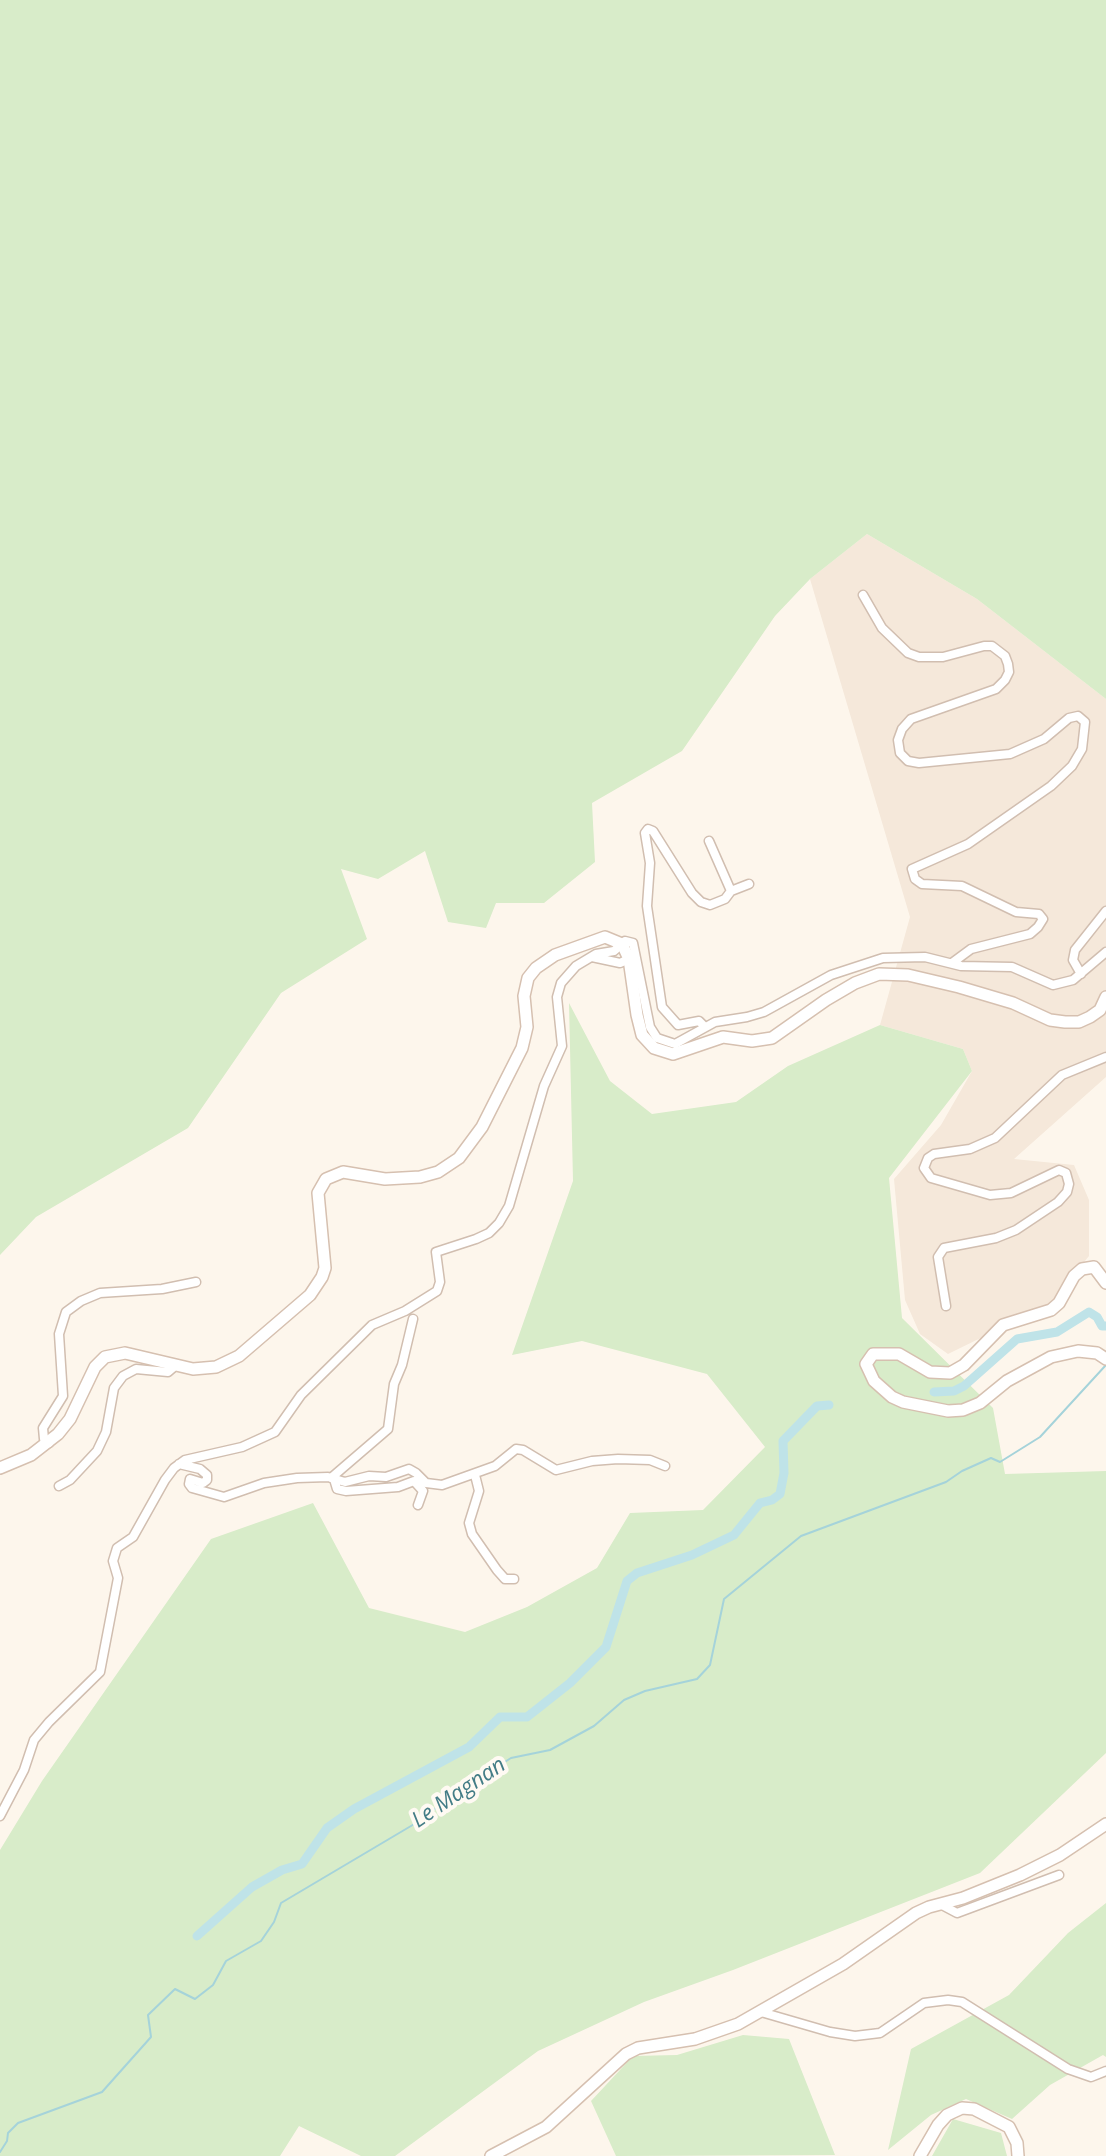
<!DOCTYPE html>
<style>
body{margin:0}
canvas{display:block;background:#fdf6ec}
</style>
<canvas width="1106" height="2156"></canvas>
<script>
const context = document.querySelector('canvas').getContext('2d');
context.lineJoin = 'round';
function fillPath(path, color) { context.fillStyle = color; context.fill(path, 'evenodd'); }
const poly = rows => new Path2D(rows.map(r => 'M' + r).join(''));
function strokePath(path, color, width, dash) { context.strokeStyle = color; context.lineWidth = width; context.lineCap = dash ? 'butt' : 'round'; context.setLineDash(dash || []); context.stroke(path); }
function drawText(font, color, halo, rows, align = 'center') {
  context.font = font + ' "Open Sans",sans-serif'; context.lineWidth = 8; context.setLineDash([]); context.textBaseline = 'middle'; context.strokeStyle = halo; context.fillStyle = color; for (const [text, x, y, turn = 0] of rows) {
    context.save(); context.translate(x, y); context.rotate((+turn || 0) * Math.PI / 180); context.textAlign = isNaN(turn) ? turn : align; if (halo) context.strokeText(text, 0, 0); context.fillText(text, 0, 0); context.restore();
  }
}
fillPath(poly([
 [867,534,977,599,1106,699,1106,1077,1014,1159,1074,1165,1089,1200,1089,1256,1050,1304,948,1354,920,1334,905,1300,894,1179,941,1125,972,1071,963,1049,880,1025,910,917,810,579]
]), '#f5e8da');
fillPath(poly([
 [0,0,1106,0,1106,699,977,599,867,534,810,579,775,616,682,751,592,803,595,862,544,903,496,903,486,928,448,922,425,851,378,879,341,869,367,939,281,993,188,1128,36,1217,0,1255],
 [569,1003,610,1081,652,1114,736,1102,788,1066,880,1025,963,1049,972,1071,889,1178,902,1318,993,1408,1005,1474,1106,1471,1106,1753,980,1873,733,1970,644,2002,538,2051,395,2156,361,2156,299,2126,280,2156,0,2156,0,1850,42,1781,211,1539,313,1503,369,1608,465,1632,527,1607,597,1568,630,1513,703,1510,765,1447,707,1374,582,1341,512,1355,573,1181],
 [1106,1903,1106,2057,1103,2055,1050,2085,1012,2119,966,2099,931,2115,888,2150,911,2049,1009,1995,1068,1933],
 [743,2035,789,2039,835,2155,616,2156,591,2101,633,2056,677,2055],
 [953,2119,1001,2133,1007,2156,932,2156]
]), '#d8ecc9');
strokePath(poly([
 [0,2152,7,2141,8,2133,18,2123,102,2092,151,2037,148,2015,175,1989,195,1999,213,1985,226,1961,261,1941,274,1922,281,1903,416,1823,456,1793,511,1758,550,1750,594,1726,624,1700,645,1691,697,1679,710,1665,724,1599,801,1536,946,1482,962,1471,991,1458,1000,1462,1040,1437,1106,1365]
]), '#a5d3da', 2);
strokePath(poly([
 [934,1392,954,1391,964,1386,1017,1339,1057,1332,1089,1312,1097,1317,1102,1326,1106,1326],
 [197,1936,252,1887,282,1870,302,1864,327,1828,354,1809,469,1747,500,1717,527,1717,570,1683,606,1647,627,1581,637,1573,692,1555,734,1535,760,1503,772,1500,780,1494,784,1473,783,1441,817,1406,829,1405]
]), '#bfe3e8', 9);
const street = poly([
 [863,595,882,628,908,653,919,657,943,657,984,646,992,646,1005,656,1008,664,1009,672,1005,680,996,689,911,719,902,729,898,740,900,753,908,761,919,763,1010,754,1044,739,1069,718,1078,716,1085,722,1082,749,1072,766,1051,786,968,844,912,869,915,879,922,884,962,886,1016,912,1039,914,1043,919,1038,927,1030,934,971,949,952,963],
 [731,891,749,884],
 [592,957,620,963,629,959],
 [1081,974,1073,960,1075,950,1106,911],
 [705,1027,699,1021,678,1025,662,1007,647,906,650,863,645,833,648,829,653,831,692,893,701,902,710,905,725,899,731,891,709,841],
 [946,1306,938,1257,944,1248,996,1238,1016,1230,1058,1202,1067,1192,1069,1184,1066,1173,1059,1170,1011,1193,990,1195,931,1178,924,1168,928,1158,934,1154,970,1149,995,1138,1062,1075,1106,1057],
 [49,1443,44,1439,43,1428,63,1396,59,1334,66,1312,81,1301,100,1293,162,1289,196,1282],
 [179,1464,200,1469,207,1475,207,1480,203,1483,190,1479,189,1484,192,1488,224,1497,264,1483,297,1478,328,1477,345,1482,369,1476,386,1477,409,1469,416,1473,426,1483,442,1485,495,1466,516,1449,523,1450,556,1470,592,1461,618,1459,650,1460,665,1466],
 [475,1475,479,1491,469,1523,472,1534,497,1570,505,1579,514,1579],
 [331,1478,388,1429,394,1384,402,1365,413,1319],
 [334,1479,337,1489,346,1491,398,1487,414,1481,423,1491,418,1505],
 [59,1486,70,1480,97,1451,106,1432,114,1388,123,1376,136,1369,168,1372,175,1366],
 [0,1816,24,1770,34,1740,49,1722,100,1672,118,1578,113,1561,117,1548,133,1537,165,1480,174,1468,185,1460,242,1447,275,1432,301,1395,372,1325,405,1311,437,1291,440,1282,436,1252,476,1239,489,1233,499,1223,509,1206,544,1086,562,1046,557,997,561,983,576,966,596,954,614,951,625,941,633,943,650,1027,657,1038,675,1044,715,1022,747,1017,764,1012,831,975,883,958,925,957,961,966,1012,967,1053,985,1073,980,1106,952],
 [940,1904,957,1913,1059,1875],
 [761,2012,830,2032,855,2036,880,2033,924,2003,948,2000,962,2002,1068,2069,1091,2077,1106,2071]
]);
const secondary = poly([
 [1106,1283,1094,1267,1082,1269,1074,1276,1059,1303,1051,1310,1003,1325,964,1365,950,1373,930,1372,899,1354,873,1354,866,1364,874,1381,892,1397,903,1402,948,1411,963,1410,980,1403,1007,1381,1051,1357,1078,1351,1097,1353,1106,1359],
 [0,1468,31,1455,58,1434,70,1419,95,1367,105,1357,125,1353,193,1369,216,1367,239,1356,310,1295,322,1277,325,1268,318,1193,326,1179,343,1172,385,1179,420,1177,438,1172,459,1158,482,1127,522,1048,527,1027,524,996,528,978,536,968,555,955,605,937,622,944,629,959,637,1015,642,1035,654,1048,673,1054,723,1037,752,1041,772,1038,826,1000,855,983,879,974,908,975,959,987,1013,1003,1050,1020,1065,1022,1079,1022,1090,1017,1100,1010,1106,997],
 [491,2156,546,2127,626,2054,638,2048,695,2039,738,2024,843,1964,916,1913,929,1907,963,1898,1020,1875,1060,1855,1106,1824],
 [920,2156,938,2125,947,2115,962,2108,974,2109,1009,2127,1017,2143,1018,2156]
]);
strokePath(street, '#d1beb0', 11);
strokePath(secondary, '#d6c0b0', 14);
strokePath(street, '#fff', 8);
strokePath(secondary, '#fff', 11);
drawText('italic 22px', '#437c86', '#fffaf3', [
 ["Le Magnan",459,1793,-34]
]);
</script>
